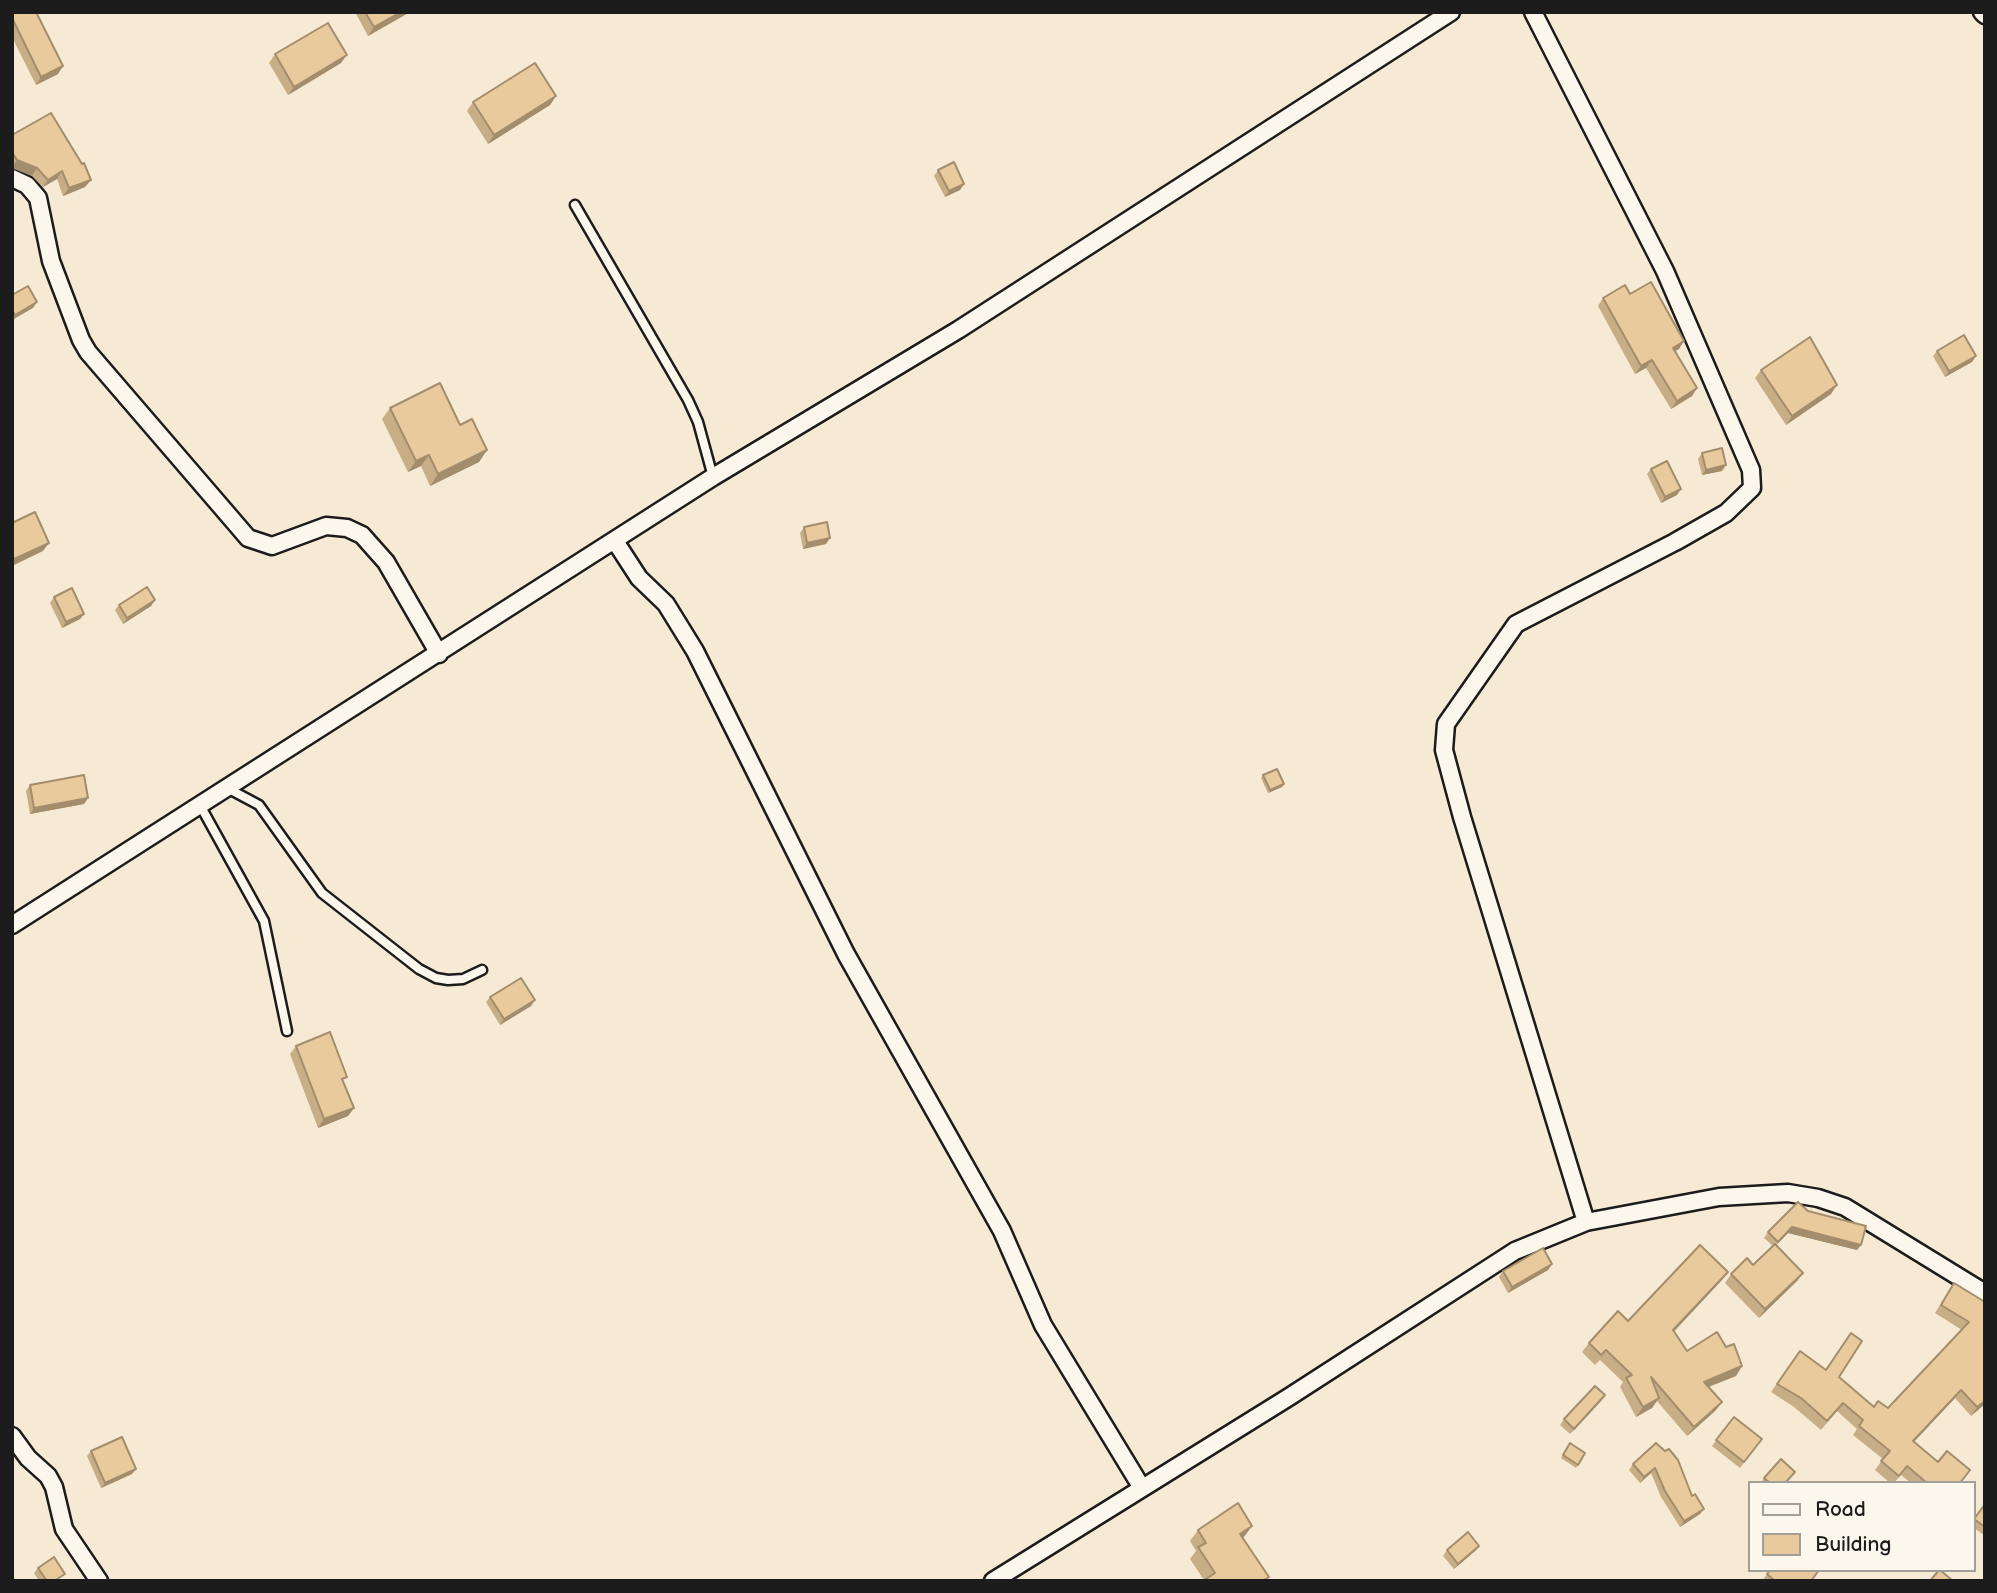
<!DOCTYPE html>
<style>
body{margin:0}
#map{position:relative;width:1997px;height:1593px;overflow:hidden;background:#f6ead4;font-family:"Balsamiq Sans",sans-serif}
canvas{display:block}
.frame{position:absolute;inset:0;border:14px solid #1c1c1c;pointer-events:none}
.legend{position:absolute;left:1748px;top:1481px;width:228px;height:91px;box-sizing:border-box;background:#fbf7ec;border:2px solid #a29f99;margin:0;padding:9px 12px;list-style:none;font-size:21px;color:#1c1c1c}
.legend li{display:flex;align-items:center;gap:14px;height:35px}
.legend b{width:35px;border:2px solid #a29f99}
</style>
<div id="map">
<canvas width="1997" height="1593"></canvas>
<div class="frame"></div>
<ul class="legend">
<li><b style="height:9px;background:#fbf7ec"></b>Road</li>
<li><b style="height:19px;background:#e9ca9c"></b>Building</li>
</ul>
</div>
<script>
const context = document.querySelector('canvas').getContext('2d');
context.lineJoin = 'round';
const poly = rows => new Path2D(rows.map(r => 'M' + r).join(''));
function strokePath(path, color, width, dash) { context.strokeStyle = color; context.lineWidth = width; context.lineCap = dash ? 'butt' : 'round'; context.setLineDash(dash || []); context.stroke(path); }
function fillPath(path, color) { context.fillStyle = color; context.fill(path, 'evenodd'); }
const lane = poly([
 [575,205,688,400,698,422,713,477],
 [229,789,259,805,322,893,419,969,436,978,448,980,463,979,482,970],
 [201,807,264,921,287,1031]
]);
const street = poly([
 [1533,12,1665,271,1751,470,1752,488,1726,513,1675,542,1516,624,1446,724,1444,750,1462,817,1586,1222],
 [1982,12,1985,15],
 [12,178,27,185,38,198,51,261,81,340,88,352,230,517,248,538,272,546,326,526,347,528,362,535,386,562,439,654],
 [615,541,639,578,666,604,695,651,846,954,1002,1231,1043,1325,1142,1488],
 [12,925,713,477,958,330,1451,12],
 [12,1436,28,1458,48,1476,54,1487,64,1529,99,1581],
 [993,1581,1289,1397,1515,1251,1586,1222,1719,1197,1788,1193,1818,1198,1845,1207,1985,1293]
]);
strokePath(lane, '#1c1c1c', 13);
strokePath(street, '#1c1c1c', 21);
strokePath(lane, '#fbf7ec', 8);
strokePath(street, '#fbf7ec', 16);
fillPath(poly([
 [12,12,58,74,36,85,12,37],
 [355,12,410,12,368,36],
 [275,54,341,63,288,95,269,63],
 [556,96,550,105,488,144,467,111,473,102],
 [12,135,91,180,85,187,63,196,57,179,43,187,32,176,12,168],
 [938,170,964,184,960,190,945,197,934,176],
 [1603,298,1679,349,1675,351,1697,388,1692,396,1671,409,1646,368,1635,374,1598,306],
 [1937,351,1976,356,1972,362,1945,377,1933,356],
 [1761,370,1831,394,1786,425,1755,378],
 [390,408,487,450,479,462,430,486,421,466,408,472,382,419],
 [1702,453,1722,471,1702,475,1698,459],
 [1651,469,1677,495,1661,503,1647,474],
 [804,527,830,538,826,544,803,549,800,533],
 [54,597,84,614,80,619,62,628,50,603],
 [155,600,151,606,123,624,115,610,119,605],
 [1263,775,1282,787,1268,793,1261,778],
 [30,785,88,798,84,804,30,814,26,791],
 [490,997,531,1006,500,1025,486,1002],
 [296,1046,343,1082,354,1108,348,1116,318,1128,290,1054],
 [1808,1211,1861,1245,1857,1250,1788,1233,1776,1245,1803,1273,1797,1281,1759,1318,1725,1283,1731,1274,1753,1265,1773,1246,1764,1238,1768,1232],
 [1552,1264,1548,1270,1508,1293,1499,1277,1503,1271],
 [1721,1281,1674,1331,1687,1351,1726,1347,1742,1366,1736,1376,1709,1387,1722,1402,1715,1411,1687,1436,1657,1401,1652,1408,1636,1417,1620,1387,1623,1382,1600,1360,1595,1365,1582,1352,1589,1343,1628,1321],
 [1954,1283,1985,1302,1985,1404,1971,1416,1955,1398,1914,1442,1938,1462,1970,1470,1961,1483,1911,1483,1901,1475,1894,1483,1890,1483,1875,1470,1883,1459,1853,1435,1857,1429,1837,1411,1821,1430,1794,1407,1771,1392,1800,1351,1826,1370,1839,1377,1874,1407,1888,1408,1962,1330,1935,1313],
 [1601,1401,1570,1434,1560,1425,1564,1419],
 [1734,1417,1762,1439,1740,1468,1712,1446],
 [1570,1443,1585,1453,1576,1468,1561,1458],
 [1656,1443,1692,1496,1704,1509,1700,1514,1680,1527,1661,1497,1651,1473,1640,1483,1629,1470,1633,1464],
 [91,1451,132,1474,101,1488,87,1456],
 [1791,1477,1786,1483,1761,1483,1764,1478],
 [1985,1504,1985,1536,1974,1528,1974,1518],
 [1252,1526,1243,1538,1269,1577,1204,1580,1190,1559,1196,1551,1190,1541,1198,1530],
 [1479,1546,1475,1551,1454,1569,1443,1556,1447,1550],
 [38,1568,61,1580,59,1581,39,1581,34,1573],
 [1770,1570,1811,1581,1762,1581]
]), '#c8ae86');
fillPath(poly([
 [401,12,410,12,368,36,374,27],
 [347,55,341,63,288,95,294,87],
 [63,66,58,74,36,85,41,77],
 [556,96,550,105,488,144,494,135],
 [17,160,37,168,32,176,12,168],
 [62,171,57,179,43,187,48,180],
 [91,180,85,187,63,196,69,188],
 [964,184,960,190,945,197,949,191],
 [37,302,33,308,12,320,15,315],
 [1684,341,1679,349,1667,356,1673,348],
 [1976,356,1972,362,1945,377,1949,371],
 [1652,360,1646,368,1635,374,1641,366],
 [1837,385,1831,394,1786,425,1792,416],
 [1697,388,1692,396,1671,409,1677,401],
 [487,450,479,462,430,486,438,474],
 [429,455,421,466,408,472,416,461],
 [1726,465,1722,471,1702,475,1706,470],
 [1681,489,1677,495,1661,503,1665,497],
 [830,538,826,544,803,549,807,543],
 [49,543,43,551,12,566,12,560],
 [155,600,151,606,123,624,127,618],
 [84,614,80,619,62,628,66,622],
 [1284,784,1282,787,1268,793,1270,790],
 [88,798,84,804,30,814,34,808],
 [535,1000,531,1006,500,1025,504,1019],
 [354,1108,348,1116,318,1128,324,1119],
 [1792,1227,1861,1245,1857,1250,1788,1233,1774,1247],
 [1552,1264,1548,1270,1508,1293,1512,1287],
 [1728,1272,1721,1281,1667,1339,1673,1330],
 [1803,1273,1797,1281,1759,1318,1765,1309],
 [1742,1366,1736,1376,1697,1391,1704,1382],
 [1961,1390,1955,1398,1907,1449,1913,1441],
 [1605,1395,1601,1401,1570,1434,1574,1429],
 [1659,1398,1652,1408,1636,1417,1643,1407],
 [1985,1401,1985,1404,1971,1416,1977,1407],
 [1722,1402,1715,1411,1687,1436,1694,1427],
 [1655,1468,1651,1473,1640,1483,1644,1477],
 [136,1469,132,1474,101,1488,105,1483],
 [1704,1509,1700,1514,1680,1527,1684,1521],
 [1252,1526,1244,1537,1233,1545,1240,1534],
 [1479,1546,1475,1551,1454,1569,1458,1564]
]), '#a38d6d');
const building = poly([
 [12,12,36,12,63,66,41,77,12,18,12,12],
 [365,12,401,12,374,27,365,12],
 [328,23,347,55,294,87,275,54,328,23],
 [535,63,556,96,494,135,473,102,535,63],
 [51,113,82,164,84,163,91,180,69,188,62,171,48,180,37,168,17,160,12,152,12,135,51,113],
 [954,162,964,184,949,191,938,170,954,162],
 [1651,282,1684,341,1673,348,1697,388,1677,401,1652,360,1641,366,1603,298,1625,285,1630,294,1651,282],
 [28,286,37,302,15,315,12,310,12,295,28,286],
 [1964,335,1976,356,1949,371,1937,351,1964,335],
 [1810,337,1837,385,1792,416,1761,370,1810,337],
 [440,383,460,425,472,419,487,450,438,474,429,455,416,461,390,408,440,383],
 [1722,448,1726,465,1706,470,1702,453,1722,448],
 [1667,461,1681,489,1665,497,1651,469,1667,461],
 [35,512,49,543,12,560,12,523,35,512],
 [827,522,830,538,807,543,804,527,827,522],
 [147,587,155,600,127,618,119,605,147,587],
 [72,588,84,614,66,622,54,597,72,588],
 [1277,769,1284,784,1270,790,1263,775,1277,769],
 [84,775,88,798,34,808,30,785,84,775],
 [521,978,535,1000,504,1019,490,997,521,978],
 [330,1032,347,1077,342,1079,354,1108,324,1119,296,1046,330,1032],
 [1798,1202,1808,1211,1866,1226,1861,1245,1792,1227,1778,1242,1768,1232,1798,1202],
 [1775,1244,1803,1273,1765,1309,1731,1274,1747,1258,1753,1265,1775,1244],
 [1700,1245,1728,1272,1673,1330,1687,1351,1717,1332,1726,1347,1734,1344,1742,1366,1704,1382,1722,1402,1694,1427,1651,1377,1659,1398,1643,1407,1626,1378,1632,1375,1606,1350,1601,1355,1589,1343,1618,1311,1628,1321,1700,1245],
 [1543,1248,1552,1264,1512,1287,1503,1271,1543,1248],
 [1954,1283,1985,1302,1985,1401,1977,1407,1961,1390,1913,1441,1938,1462,1947,1451,1970,1470,1960,1483,1927,1483,1907,1466,1899,1476,1881,1461,1890,1451,1859,1426,1863,1420,1843,1403,1827,1421,1801,1398,1777,1384,1800,1351,1826,1370,1851,1333,1862,1341,1839,1377,1874,1407,1878,1401,1888,1408,1969,1322,1941,1305,1954,1283],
 [1595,1386,1605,1395,1574,1429,1564,1419,1595,1386],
 [1734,1417,1762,1439,1744,1462,1716,1440,1734,1417],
 [122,1437,136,1469,105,1483,91,1451,122,1437],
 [1570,1443,1585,1453,1578,1465,1563,1455,1570,1443],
 [1656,1443,1665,1451,1669,1449,1678,1460,1692,1496,1695,1494,1704,1509,1684,1521,1665,1491,1655,1468,1644,1477,1633,1464,1656,1443],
 [1781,1459,1795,1472,1785,1483,1770,1483,1764,1478,1781,1459],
 [1238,1503,1252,1526,1240,1534,1269,1577,1262,1581,1203,1581,1215,1573,1198,1547,1206,1543,1198,1530,1238,1503],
 [1985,1504,1985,1527,1974,1519,1985,1504],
 [1468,1532,1479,1546,1458,1564,1447,1550,1468,1532],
 [54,1557,65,1574,54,1581,47,1581,38,1568,54,1557],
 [1770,1570,1819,1570,1811,1581,1775,1581,1767,1574,1770,1570],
 [1939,1570,1940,1570,1953,1581,1930,1581,1939,1570]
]);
fillPath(building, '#e9ca9c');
strokePath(building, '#a38d6d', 2);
</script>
